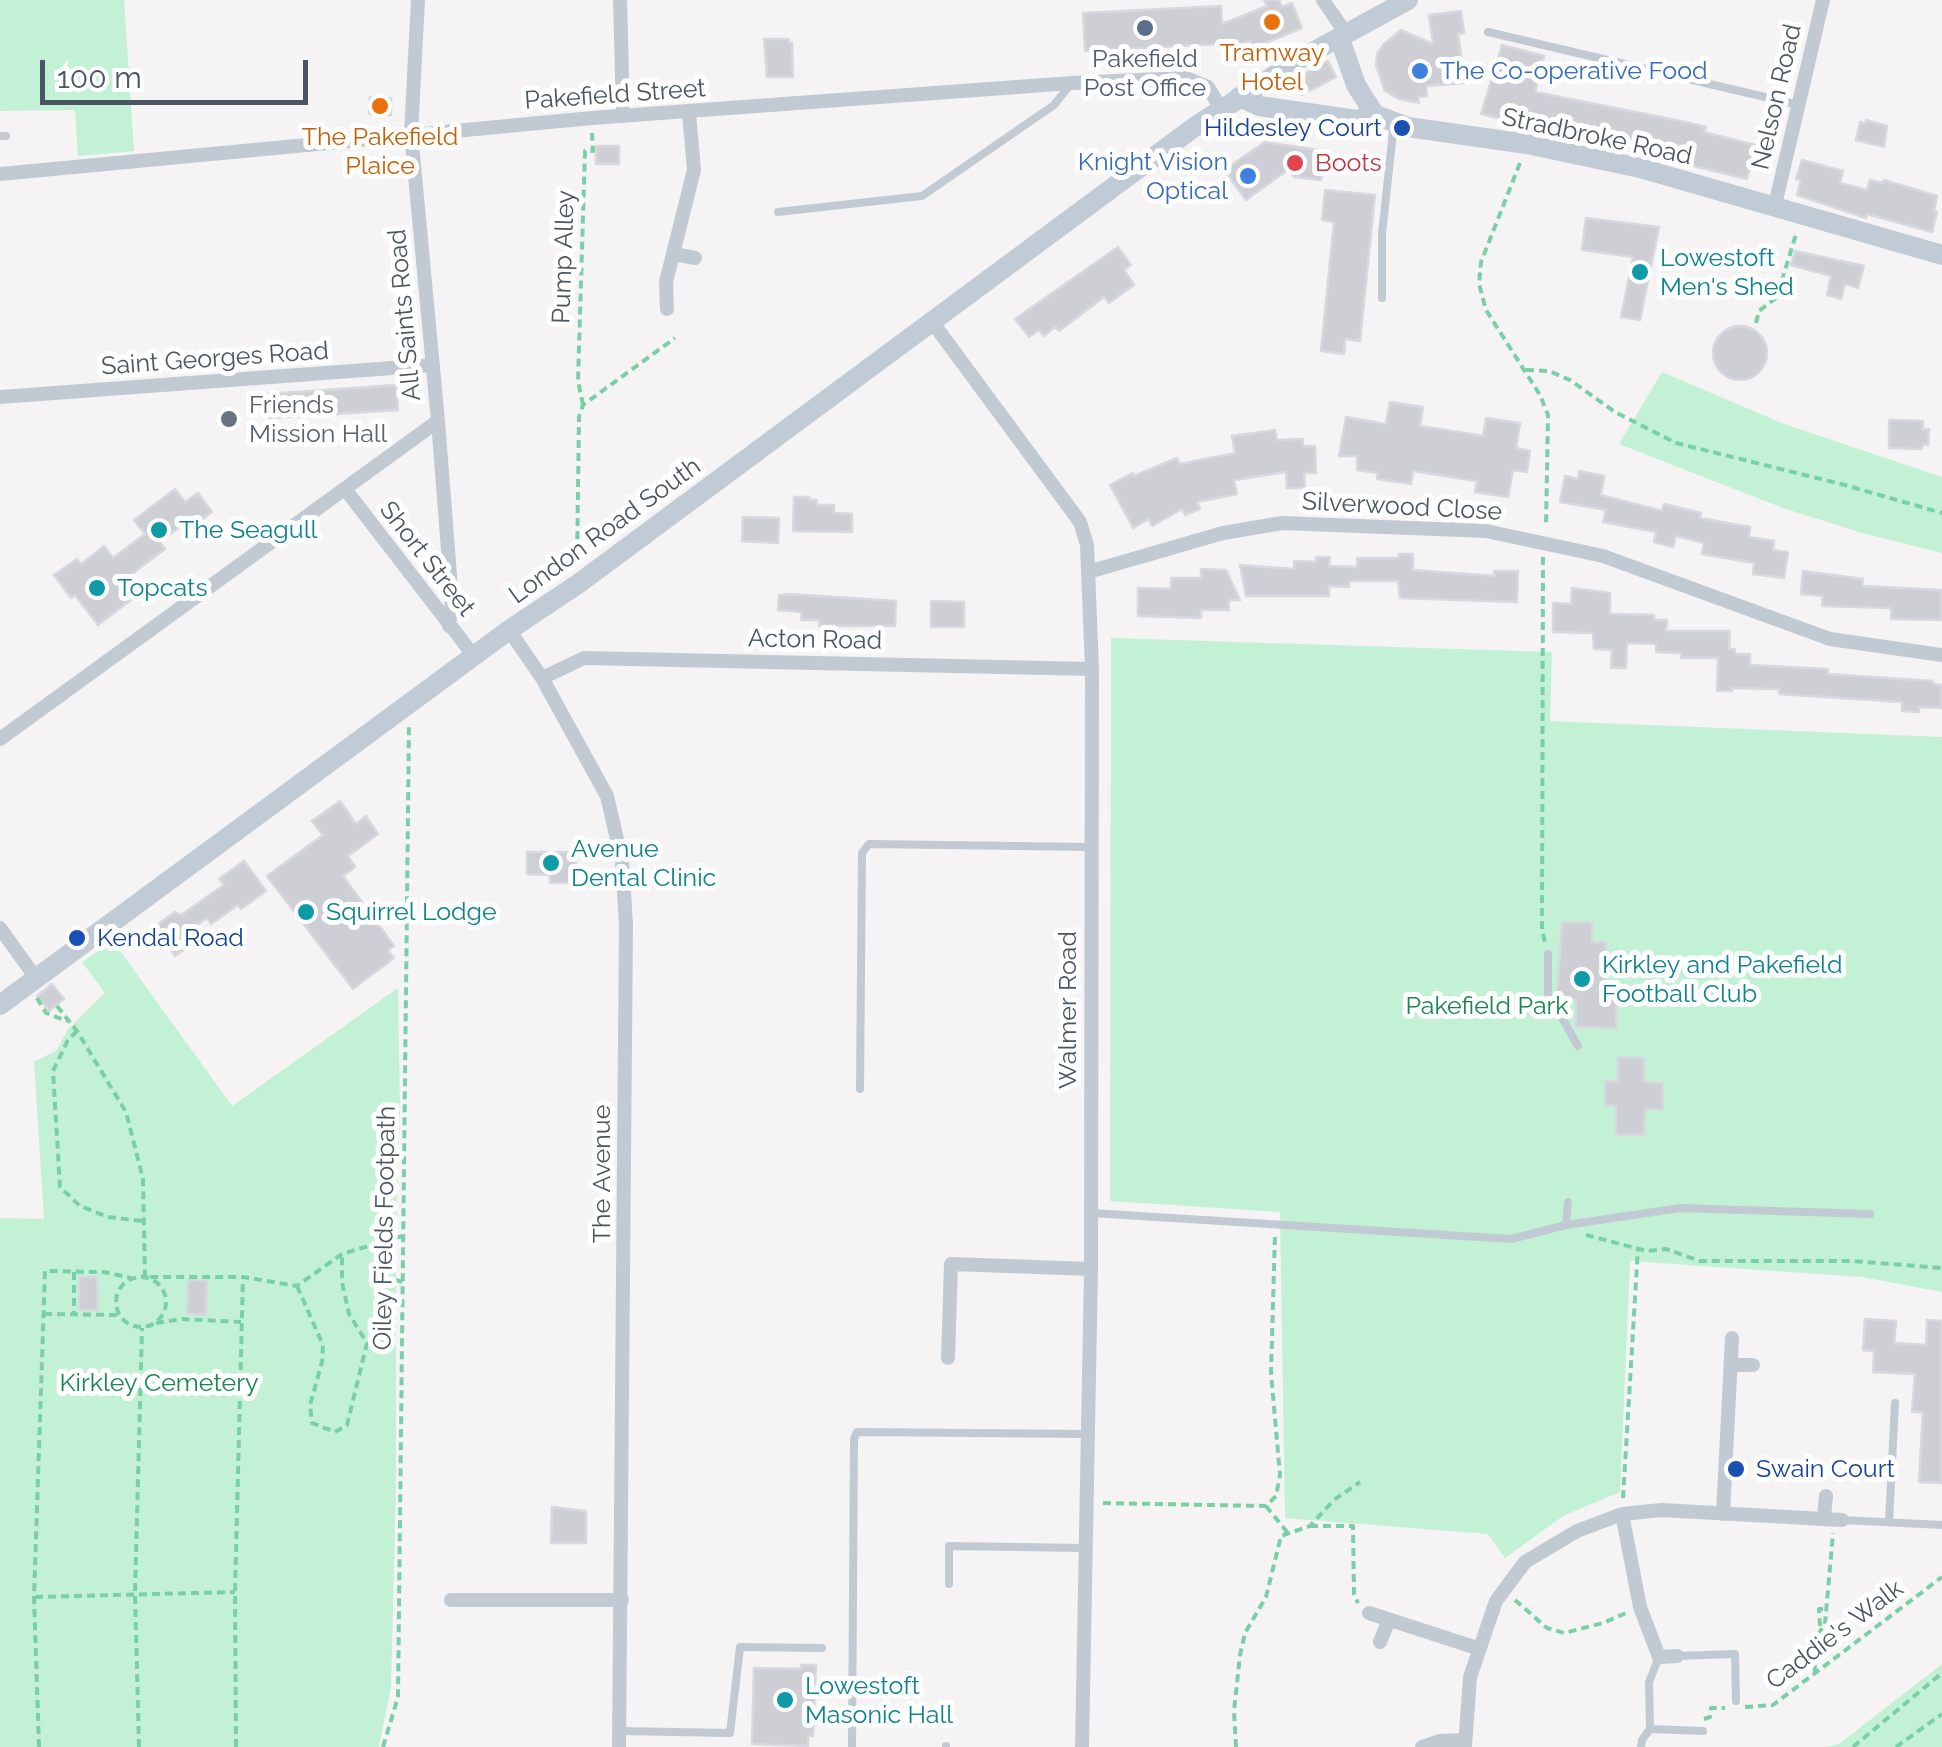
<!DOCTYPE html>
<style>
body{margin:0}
#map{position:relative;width:1942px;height:1747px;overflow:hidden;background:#f5f3f3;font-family:Raleway,sans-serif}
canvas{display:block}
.scale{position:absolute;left:40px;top:60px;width:268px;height:45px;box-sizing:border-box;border:5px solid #4a5661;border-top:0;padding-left:12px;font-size:30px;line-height:35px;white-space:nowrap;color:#4a5661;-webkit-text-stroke:8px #fff;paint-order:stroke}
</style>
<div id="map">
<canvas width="1942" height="1747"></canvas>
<div class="scale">100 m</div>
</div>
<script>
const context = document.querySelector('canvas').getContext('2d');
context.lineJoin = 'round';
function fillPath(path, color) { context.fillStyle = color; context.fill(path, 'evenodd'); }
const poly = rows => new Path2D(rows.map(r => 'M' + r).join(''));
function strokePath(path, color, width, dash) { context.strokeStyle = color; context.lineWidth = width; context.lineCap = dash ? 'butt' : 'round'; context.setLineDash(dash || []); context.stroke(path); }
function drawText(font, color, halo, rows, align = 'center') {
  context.font = font + ' Raleway,sans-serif'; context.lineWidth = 10; context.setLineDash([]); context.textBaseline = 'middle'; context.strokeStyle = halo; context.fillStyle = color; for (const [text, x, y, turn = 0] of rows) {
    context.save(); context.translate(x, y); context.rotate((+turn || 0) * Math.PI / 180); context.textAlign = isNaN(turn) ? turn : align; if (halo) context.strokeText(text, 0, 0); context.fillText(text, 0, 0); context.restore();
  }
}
fillPath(poly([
 [0,0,124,0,134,151,78,156,75,110,0,111],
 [1662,372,1784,424,1942,477,1942,553,1862,533,1783,508,1619,444],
 [1111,638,1552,652,1550,721,1942,737,1942,1292,1862,1277,1630,1261,1620,1492,1563,1516,1505,1558,1488,1534,1285,1518,1280,1212,1110,1201],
 [113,941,232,1106,398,988,400,1111,396,1225,396,1487,391,1687,379,1747,0,1747,0,1218,44,1219,34,1062,57,1050,68,1029,105,993,82,962],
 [1942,1664,1942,1747,1824,1747,1839,1744]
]), '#c3f1d5');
const building = poly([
 [1264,0,1279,0,1282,7,1292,3,1302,28,1253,48,1250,41,1237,46,1236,43,1085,51,1083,13,1221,6,1222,24,1267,6,1264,0],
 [1461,11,1464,33,1458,34,1465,83,1426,86,1427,96,1418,97,1419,103,1399,99,1385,91,1376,65,1377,54,1384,44,1401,30,1433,44,1429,15,1461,11],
 [764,39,789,39,789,43,792,43,793,77,767,77,764,39],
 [1502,45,1544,56,1535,92,1681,121,1706,127,1704,132,1755,145,1747,179,1481,114,1502,45],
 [1328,61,1336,77,1302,95,1294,79,1328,61],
 [370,97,391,98,391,115,369,114,370,97],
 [1866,120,1887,126,1884,147,1856,140,1860,122,1865,124,1866,120],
 [1265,142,1325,151,1321,180,1294,177,1289,169,1246,200,1224,170,1265,142],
 [596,146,619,146,619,164,596,164,596,146],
 [1802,160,1843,171,1840,183,1867,190,1870,180,1883,183,1884,180,1937,196,1934,211,1937,212,1932,232,1867,214,1866,218,1797,195,1801,180,1796,179,1802,160],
 [1325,190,1375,195,1360,341,1345,339,1344,354,1321,351,1334,222,1322,220,1325,190],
 [1586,218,1659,227,1640,320,1621,317,1633,257,1582,250,1586,218],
 [1118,247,1131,265,1124,270,1134,285,1109,303,1104,297,1059,331,1055,327,1044,336,1039,330,1029,337,1015,319,1118,247],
 [1795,251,1864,266,1858,288,1845,284,1841,299,1827,295,1831,276,1791,265,1795,251],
 '1713 353a27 27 0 1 1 54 0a27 27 0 1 1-54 0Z',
 [396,385,398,410,270,418,268,394,396,385],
 [1390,402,1423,407,1420,426,1483,436,1486,418,1520,423,1516,448,1530,451,1527,472,1513,470,1508,497,1475,492,1477,481,1413,471,1411,484,1377,479,1378,473,1357,470,1357,456,1339,456,1346,417,1386,424,1390,402],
 [1889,420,1923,421,1923,429,1929,429,1928,445,1923,444,1922,449,1889,448,1889,420],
 [1275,430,1277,440,1303,439,1303,446,1315,446,1316,473,1304,473,1305,488,1287,488,1286,472,1234,480,1237,494,1197,502,1200,509,1185,515,1182,509,1152,526,1149,519,1133,528,1110,485,1133,473,1134,476,1177,458,1180,464,1235,453,1232,436,1275,430],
 [1579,471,1604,476,1601,495,1662,511,1664,504,1701,513,1700,518,1750,527,1749,537,1774,541,1773,550,1788,552,1784,578,1753,574,1754,563,1702,554,1704,543,1676,536,1673,547,1654,542,1656,532,1603,522,1606,510,1560,502,1565,476,1578,479,1579,471],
 [175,489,185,502,198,493,212,512,195,525,190,519,160,542,165,549,124,580,136,596,98,625,75,595,71,598,54,575,77,559,81,564,104,546,113,558,145,534,134,520,175,489],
 [794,497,809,497,809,500,817,500,817,505,834,505,834,513,852,514,852,532,793,531,794,497],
 [743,517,779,518,778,543,742,541,743,517],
 [1399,554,1413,554,1413,570,1494,576,1494,571,1518,571,1517,602,1400,598,1398,581,1349,581,1349,587,1329,586,1329,596,1246,596,1240,565,1294,569,1294,561,1316,562,1316,557,1330,557,1329,566,1357,567,1357,558,1398,558,1399,554],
 [1201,569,1226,570,1240,600,1229,600,1229,610,1201,610,1201,618,1138,616,1138,588,1171,589,1171,578,1201,578,1201,569],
 [1803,571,1863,579,1862,586,1942,590,1942,620,1891,619,1891,608,1822,606,1823,596,1801,594,1803,571],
 [1572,588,1610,593,1610,614,1654,615,1654,620,1667,620,1666,631,1730,631,1729,649,1735,649,1735,654,1750,654,1750,665,1828,669,1827,674,1933,681,1933,684,1942,685,1942,708,1919,707,1919,712,1902,711,1902,702,1779,694,1779,689,1732,688,1732,691,1717,691,1718,658,1681,658,1681,653,1656,652,1656,644,1627,643,1626,668,1611,668,1612,650,1594,649,1593,633,1553,632,1553,603,1571,604,1572,588],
 [789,594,896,601,895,626,819,626,819,620,801,620,802,612,778,610,779,595,789,594],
 [931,601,964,602,964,627,931,627,931,601],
 [340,801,356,824,366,816,378,834,348,856,355,867,343,876,394,946,388,950,394,958,353,989,267,876,323,835,312,821,340,801],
 [527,852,576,852,576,883,550,883,550,875,527,874,527,852],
 [244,861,266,891,241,909,238,905,211,924,207,918,181,936,188,947,175,956,154,927,175,912,181,915,224,885,219,879,244,861],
 [1562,922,1592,923,1592,942,1606,942,1604,1000,1617,1000,1616,1028,1576,1027,1576,1000,1560,999,1557,994,1562,922],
 [52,984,64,999,49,1011,37,996,52,984],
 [1618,1057,1644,1058,1644,1082,1663,1083,1663,1110,1645,1109,1644,1135,1616,1135,1616,1106,1605,1106,1605,1081,1618,1081,1618,1057],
 [79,1277,97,1277,98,1310,79,1310,79,1277],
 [188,1280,207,1281,206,1315,187,1314,188,1280],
 [1865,1319,1896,1321,1894,1343,1926,1345,1927,1320,1942,1321,1942,1483,1919,1482,1923,1412,1912,1412,1915,1374,1873,1372,1874,1351,1863,1350,1865,1319],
 [552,1507,586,1511,586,1543,551,1543,552,1507],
 [801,1665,816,1665,813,1736,808,1736,808,1746,752,1744,754,1668,801,1669,801,1665]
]);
fillPath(building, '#cdcfd5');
strokePath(building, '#d7d9de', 2.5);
strokePath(poly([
 [1520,163,1481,262,1479,284,1486,310,1540,395,1548,415,1546,527],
 [1756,323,1759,311,1777,297,1797,231],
 [1526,370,1549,371,1570,380,1615,412,1676,443,1845,485,1942,513],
 [583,405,578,381,585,151,593,151,592,133],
 [1543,557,1542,930,1545,942],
 [577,565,579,417,583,405,675,338],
 [37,998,46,1013,67,1021],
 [57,1006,77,1031,126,1112,143,1179,145,1277,243,1277,297,1286,342,1254,402,1236],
 [77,1031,68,1040,53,1071,60,1187,80,1206,108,1217,142,1221],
 [1586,1235,1647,1251,1666,1249,1700,1261,1852,1261,1942,1268],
 [74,1272,74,1314],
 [383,1276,402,1282],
 '116 1302a25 25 0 1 1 50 0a25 25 0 1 1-50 0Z',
 [297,1286,323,1345,322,1362,310,1405,312,1423,335,1432,347,1425,367,1343,349,1314,342,1282,342,1254],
 [44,1314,118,1315],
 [156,1323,182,1319,241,1322],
 [1623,1498,1638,1248],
 [1103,1503,1266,1506,1276,1496,1280,1475,1271,1373,1275,1234],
 [1266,1506,1287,1532],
 [1310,1526,1353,1526,1354,1594,1358,1603],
 [35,1597,235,1592],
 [1515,1600,1547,1628,1564,1633,1603,1623,1626,1613],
 [1820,1626,1819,1609,1826,1609],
 [1815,1673,1814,1641,1825,1624,1833,1533],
 [1745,1707,1773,1705,1942,1577],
 [1704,1719,1710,1717,1711,1708,1725,1708],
 [39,1747,34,1597,45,1271,104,1272,131,1278],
 [139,1747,135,1593,142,1328],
 [236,1747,235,1592,243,1277],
 [383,1747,398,1697,409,724],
 [1236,1747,1234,1711,1240,1655,1245,1633,1266,1597,1281,1536,1310,1526,1334,1500,1360,1482],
 [1853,1747,1942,1673],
 [1896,1747,1942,1714]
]), '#7ad0a6', 4, [8, 5]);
strokePath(poly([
 [1488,32,1799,105],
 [0,136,6,136],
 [1340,164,1389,168],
 [778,212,922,196,1054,105,1070,85],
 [1382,298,1382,234,1394,123],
 [1548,954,1548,993,1578,1046],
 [860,1089,862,853,869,844,1091,847],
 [1091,1213,1511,1239,1566,1225,1680,1208,1870,1214],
 [1566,1225,1568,1202],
 [1842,1520,1942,1525],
 [1889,1522,1895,1403],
 [949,1584,949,1546,1085,1548],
 [1677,1656,1735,1654,1736,1701],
 [1659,1657,1649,1682,1650,1729,1703,1731],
 [619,1731,730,1733,740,1647,822,1648],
 [852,1747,854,1439,857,1432,1087,1434],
 [946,1747,946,1746],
 [1641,1747,1642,1740,1650,1729]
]), '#c1cad2', 8);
strokePath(poly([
 [418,0,411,133,438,421,452,601,449,626],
 [620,0,623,116],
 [1323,0,1347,35],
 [0,174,592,118,1072,83,1186,78,1208,87,1221,109],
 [1775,205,1823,0],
 [674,254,695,258],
 [667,309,666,282,694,170,689,113],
 [933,323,1080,522,1087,545,1092,669,1091,1269,1082,1747],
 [0,397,433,365],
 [345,489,474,656],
 [1088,572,1223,533,1282,523,1486,531,1603,556,1830,639,1942,655],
 [509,630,542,678,607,796,622,861,626,924,619,1747],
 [542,678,584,658,1092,669],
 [0,739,438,421],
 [0,928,36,978],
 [948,1358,951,1264,1091,1269],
 [1731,1365,1753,1365],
 [1622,1514,1640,1607,1659,1657,1677,1656],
 [1723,1514,1732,1338],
 [1824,1518,1826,1496],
 [451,1600,622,1600],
 [1369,1613,1477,1648],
 [1380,1642,1389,1620],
 [1422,1747,1439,1741,1465,1740],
 [1465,1747,1470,1677,1496,1601,1525,1562,1577,1531,1622,1514,1662,1510,1842,1520]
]), '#c1cad2', 14);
strokePath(poly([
 [1340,39,1356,85,1375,115],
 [1239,97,1259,106,1357,120,1375,115,1408,127,1527,144,1640,168,1942,255],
 [0,1005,509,630,578,584,1193,128,1300,59,1408,0]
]), '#c1cbd6', 20);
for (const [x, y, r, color] of [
 [1272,22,10,"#e8710a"],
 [1145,28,10,"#5c6f8a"],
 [1420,71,10,"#3f7fe0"],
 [380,106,10,"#e8710a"],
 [1402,128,10,"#1a4fb4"],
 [1295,163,10,"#e0444e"],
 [1248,176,10,"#3f7fe0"],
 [1640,272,10,"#0f9aa8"],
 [229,419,10,"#6b7280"],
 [159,530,10,"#0f9aa8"],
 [97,588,10,"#0f9aa8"],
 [551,863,10,"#0f9aa8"],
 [306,912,10,"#0f9aa8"],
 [77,938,10,"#1a4fb4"],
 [1582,979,10,"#0f9aa8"],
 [1736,1469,10,"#1a4fb4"],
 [785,1700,10,"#0f9aa8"]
]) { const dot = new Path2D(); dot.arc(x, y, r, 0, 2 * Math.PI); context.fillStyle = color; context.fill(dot); strokePath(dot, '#fff', 4); }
drawText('25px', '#c56008', '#fff', [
 ["Tramway",1272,53],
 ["Hotel",1272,82],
 ["The Pakefield",380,137],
 ["Plaice",380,166]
]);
drawText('25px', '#4e5e75', '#fff', [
 ["Pakefield",1145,59],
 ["Post Office",1145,88]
]);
drawText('25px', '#366cbe', '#fff', [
 ["The Co-operative Food",1440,71],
 ["Knight Vision",1228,162,"right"],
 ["Optical",1228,191,"right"]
], 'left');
drawText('25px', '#4a5661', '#fff', [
 ["Pakefield Street",615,95,-4],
 ["Nelson Road",1777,97,-77],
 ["Stradbroke Road",1597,137,12],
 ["Pump Alley",564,257,-88],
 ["All Saints Road",405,315,-95],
 ["Saint Georges Road",215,359,-4],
 ["Silverwood Close",1402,507,3],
 ["London Road South",605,531,-36],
 ["Short Street",427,559,52],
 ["Acton Road",815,640,1],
 ["Walmer Road",1068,1010,-90],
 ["The Avenue",602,1174,-90],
 ["Oiley Fields Footpath",385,1228,-89],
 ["Caddie's Walk",1835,1635,-37]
]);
drawText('25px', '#164399', '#fff', [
 ["Hildesley Court",1382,128,"right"],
 ["Kendal Road",97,938],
 ["Swain Court",1756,1469]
], 'left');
drawText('25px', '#be3a42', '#fff', [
 ["Boots",1315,163]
], 'left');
drawText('25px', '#0d838f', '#fff', [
 ["Lowestoft",1660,258],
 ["Men's Shed",1660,287],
 ["The Seagull",179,530],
 ["Topcats",117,588],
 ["Avenue",571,849],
 ["Dental Clinic",571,878],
 ["Squirrel Lodge",326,912],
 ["Kirkley and Pakefield",1602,965],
 ["Football Club",1602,994],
 ["Lowestoft",805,1686],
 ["Masonic Hall",805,1715]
], 'left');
drawText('25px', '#5b616d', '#fff', [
 ["Friends",249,405],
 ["Mission Hall",249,434]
], 'left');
drawText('25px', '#17864f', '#fff', [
 ["Pakefield Park",1487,1006],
 ["Kirkley Cemetery",159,1383]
]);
</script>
